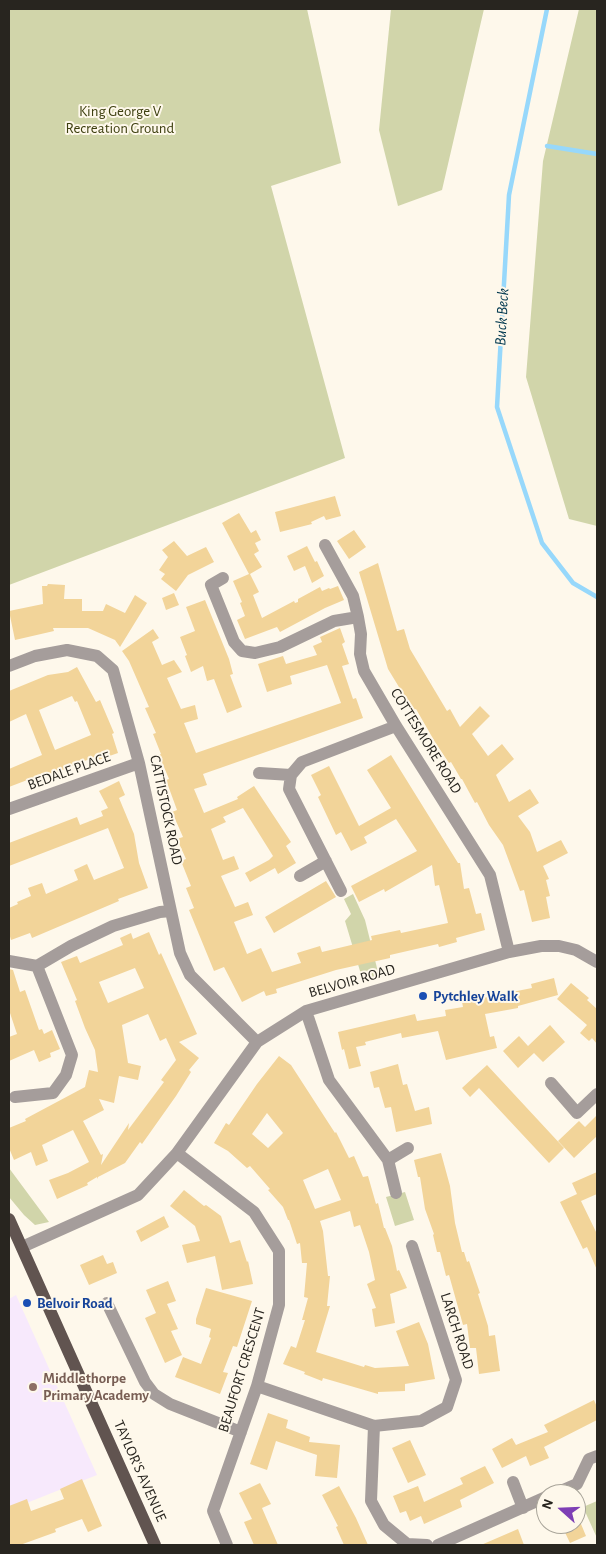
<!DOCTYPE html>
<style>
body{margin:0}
#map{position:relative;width:606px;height:1554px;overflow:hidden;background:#fef8eb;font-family:"Alegreya Sans",sans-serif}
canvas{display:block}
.frame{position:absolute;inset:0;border:10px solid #28251f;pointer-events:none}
.north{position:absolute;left:536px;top:1484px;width:50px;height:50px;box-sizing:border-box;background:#fef8eb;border:1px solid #a8a499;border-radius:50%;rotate:290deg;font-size:14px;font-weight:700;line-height:20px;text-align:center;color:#28251f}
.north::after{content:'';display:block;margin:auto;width:18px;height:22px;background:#7e3fb5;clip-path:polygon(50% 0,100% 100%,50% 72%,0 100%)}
</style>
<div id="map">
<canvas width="606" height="1554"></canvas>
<div class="frame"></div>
<div class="north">N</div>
</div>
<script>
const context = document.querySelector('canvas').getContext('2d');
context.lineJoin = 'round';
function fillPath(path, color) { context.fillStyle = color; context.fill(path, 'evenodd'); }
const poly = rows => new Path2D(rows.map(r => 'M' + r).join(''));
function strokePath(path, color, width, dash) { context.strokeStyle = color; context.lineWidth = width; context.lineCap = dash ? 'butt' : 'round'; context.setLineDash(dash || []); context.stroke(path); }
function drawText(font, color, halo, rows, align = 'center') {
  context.font = font + ' "Alegreya Sans",sans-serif'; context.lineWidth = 4; context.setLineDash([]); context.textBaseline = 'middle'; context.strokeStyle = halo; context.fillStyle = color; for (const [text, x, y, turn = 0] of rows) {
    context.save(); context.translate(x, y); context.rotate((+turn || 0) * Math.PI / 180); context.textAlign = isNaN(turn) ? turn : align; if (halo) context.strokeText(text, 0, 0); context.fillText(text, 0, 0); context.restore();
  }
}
fillPath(poly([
 [16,1295,97,1475,9,1510,9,1299]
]), '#f7e9fc');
fillPath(poly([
 [9,9,307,9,341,163,271,186,345,458,9,585],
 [391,9,484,9,442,190,398,206,379,130],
 [579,9,597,9,597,526,569,519,526,377,543,161],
 [353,894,365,920,379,976,363,981,345,921,351,914,344,899],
 [9,1168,49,1222,35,1225,24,1215,9,1197],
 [405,1192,414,1220,395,1226,386,1197],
 [597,1501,597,1538,583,1507]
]), '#d1d5aa');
strokePath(poly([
 [547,9,509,195,497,407,542,543,573,583,597,597],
 [547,146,597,154]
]), '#97d8fb', 4.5);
fillPath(poly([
 [335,496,341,516,326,520,324,516,311,522,312,524,280,532,275,512],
 [239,513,251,533,256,530,261,540,255,543,259,551,254,554,262,567,250,574,259,592,253,595,262,618,294,601,295,603,298,602,298,599,320,587,322,591,329,588,330,589,338,586,344,600,325,608,280,632,277,627,245,639,237,620,245,616,240,603,242,602,233,581,249,574,222,523],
 [354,530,366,547,349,559,337,541],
 [174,541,187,556,206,547,214,562,188,575,176,591,161,579,165,574,159,570,168,557,162,550],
 [307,546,315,562,317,561,324,576,312,583,305,566,294,571,287,556],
 [378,563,397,631,404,629,410,649,447,711,450,709,460,727,480,706,490,716,472,734,488,756,502,744,514,759,496,775,509,802,530,789,539,803,518,816,530,832,537,852,561,840,568,853,543,866,549,879,546,880,550,896,546,897,550,918,532,922,524,890,520,891,503,845,489,825,477,802,475,803,462,779,461,779,451,762,449,763,435,742,416,709,413,710,388,669,359,572],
 [48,584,65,585,64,599,82,599,82,611,103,611,106,604,125,613,135,595,147,603,120,647,115,640,88,628,53,628,54,631,15,640,9,611,43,604,42,586,47,586],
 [174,593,179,605,166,610,162,598],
 [205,600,229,659,233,674,230,675,242,707,227,713,214,679,207,681,203,666,191,672,185,656,187,655,180,637,195,631,186,607],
 [340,628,345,642,342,644,349,664,342,666,353,699,356,698,363,718,203,774,207,785,194,789,204,813,238,799,237,797,254,786,291,842,286,846,296,863,278,874,275,868,250,882,245,873,269,860,273,856,243,808,223,817,226,822,211,829,223,860,234,856,239,869,221,876,235,907,248,902,253,915,234,922,247,954,261,948,272,972,301,963,297,953,320,946,322,952,372,940,371,936,400,930,401,933,448,923,439,885,435,886,432,865,385,892,384,889,359,902,351,886,417,851,396,819,364,837,367,843,351,851,341,832,336,835,318,797,321,795,311,775,329,766,359,826,391,808,367,770,391,755,458,863,460,863,464,889,469,888,476,914,481,913,485,930,456,938,457,942,439,947,438,944,390,955,390,958,336,970,276,989,277,993,266,996,264,991,242,1002,224,967,214,971,189,910,194,908,186,888,191,886,181,861,186,859,177,839,183,837,172,812,177,810,166,780,169,779,159,755,161,754,153,734,156,733,145,708,149,707,129,661,122,651,153,629,159,638,152,642,162,665,174,660,182,672,167,678,181,709,195,705,198,719,184,723,196,753,341,703,327,665,290,676,292,684,267,692,258,664,283,656,286,664,317,655,313,646,322,642,320,637],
 [77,667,96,702,100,700,114,733,112,734,118,753,98,760,97,756,50,775,48,772,9,787,9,769,42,755,26,714,9,722,9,691,48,675,68,672],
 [72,696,75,702,77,701,91,735,55,750,39,710],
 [119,781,125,795,119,798,134,834,139,863,148,888,118,899,119,901,32,938,30,933,11,940,9,933,9,908,18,904,17,902,31,896,28,888,42,883,46,894,78,880,74,870,87,864,94,880,124,868,108,828,9,866,9,843,77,817,80,825,103,816,101,811,108,808,99,791],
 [326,881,336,897,274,933,265,917],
 [149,932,159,955,161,953,197,1034,179,1042,199,1058,189,1070,191,1072,176,1096,142,1144,140,1142,125,1163,98,1177,98,1179,97,1177,87,1183,88,1185,57,1199,49,1180,68,1173,89,1162,73,1130,42,1145,48,1161,36,1166,31,1152,14,1160,9,1148,9,1128,26,1121,25,1119,85,1087,89,1070,98,1072,95,1050,85,1028,75,1001,77,1000,61,962,77,956,80,963,123,945,120,938,131,933,133,939],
 [135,968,144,988,108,1003,99,982],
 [148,1014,160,1041,166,1038,176,1060,161,1080,164,1082,128,1130,129,1123,101,1165,103,1154,101,1155,83,1121,104,1110,99,1099,114,1103,119,1076,138,1080,141,1066,128,1063,122,1025],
 [9,969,13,970,20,992,25,990,39,1030,42,1029,44,1034,52,1030,60,1049,50,1053,51,1057,39,1062,34,1050,9,1061,9,1037,17,1034,9,1010],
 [554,978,558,995,518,1006,518,1008,485,1014,490,1037,494,1036,497,1048,446,1060,438,1031,402,1038,401,1033,365,1042,366,1045,356,1047,361,1066,349,1069,344,1049,342,1050,338,1032,415,1014,417,1021,446,1016,445,1010,463,1007,462,1002,532,988,531,984],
 [571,983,589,998,587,1000,597,1009,597,1044,592,1038,589,1041,580,1033,587,1025,557,999],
 [550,1025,565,1042,543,1062,534,1053,518,1068,503,1051,519,1036,528,1046],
 [279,1056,291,1065,335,1133,336,1132,349,1158,354,1156,363,1177,368,1176,376,1204,378,1203,384,1228,385,1228,392,1246,397,1271,399,1270,407,1288,390,1294,395,1323,375,1327,372,1309,376,1308,367,1284,375,1280,369,1252,360,1225,354,1227,350,1211,320,1221,323,1231,328,1276,330,1276,327,1306,330,1306,316,1352,364,1367,365,1365,375,1368,409,1366,396,1331,419,1322,428,1344,435,1379,405,1384,405,1391,378,1392,378,1394,323,1378,322,1381,304,1374,305,1372,283,1364,291,1346,296,1348,305,1320,302,1320,308,1298,304,1297,307,1263,302,1263,300,1243,297,1244,289,1220,288,1220,283,1207,268,1190,270,1189,250,1166,247,1168,228,1151,214,1143,226,1123,229,1125,257,1084],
 [267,1113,283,1133,268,1148,252,1134],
 [328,1169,341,1200,315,1209,303,1180],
 [398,1064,403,1085,407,1084,415,1111,429,1107,432,1124,396,1132,391,1107,385,1108,379,1087,374,1088,370,1072],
 [487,1065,564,1148,549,1163,479,1088,470,1097,462,1088],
 [597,1115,597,1136,574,1158,558,1141,579,1121,585,1127],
 [441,1153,450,1186,455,1223,462,1252,464,1252,467,1262,469,1261,480,1293,478,1294,488,1326,489,1336,495,1335,500,1371,479,1374,476,1348,470,1348,467,1324,463,1325,449,1275,446,1276,440,1252,437,1252,433,1235,434,1234,425,1209,420,1177,418,1177,414,1160],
 [597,1172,597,1194,581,1201,597,1234,597,1270,587,1247,583,1249,560,1202,577,1194,572,1183],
 [184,1190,204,1206,206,1205,221,1216,230,1243,240,1240,247,1262,248,1261,253,1284,222,1290,215,1256,187,1263,182,1245,200,1241,195,1226,170,1206],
 [164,1216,169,1227,141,1242,136,1231],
 [103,1255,107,1264,113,1262,117,1273,89,1285,80,1265],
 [168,1281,176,1301,167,1304,178,1329,171,1331,182,1355,165,1363,145,1318,156,1313,146,1290],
 [206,1288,252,1301,237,1347,233,1346,223,1372,228,1373,220,1394,175,1377,183,1357,201,1364,211,1338,209,1337,211,1329,196,1324,196,1319],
 [594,1400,597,1407,597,1420,544,1447,549,1458,530,1466,526,1456,502,1468,492,1449,512,1438,516,1445,548,1432,544,1425],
 [268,1413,288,1420,286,1428,310,1437,309,1442,340,1445,337,1478,315,1476,317,1455,276,1441,267,1470,250,1464],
 [410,1440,426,1475,408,1483,392,1448],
 [485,1466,494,1483,460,1500,462,1507,424,1524,421,1516,410,1521,406,1511,400,1513,393,1496,418,1486,424,1502,463,1484,460,1478],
 [82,1479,102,1526,88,1532,82,1519,55,1529,56,1532,20,1545,9,1545,9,1506,27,1499,31,1511,64,1499,60,1489],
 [260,1483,271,1504,262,1508,278,1545,254,1545,244,1522,252,1519,239,1493],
 [339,1486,356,1518,368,1545,344,1545,336,1527,338,1526,322,1495],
 [561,1524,581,1524,586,1536,570,1543],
 [518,1529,524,1545,481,1545]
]), '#f2d499');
strokePath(poly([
 [325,545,353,596,358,617,361,634,360,654,364,671,396,726,490,875,509,952],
 [223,578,211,585,234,642,242,651,255,653,280,647,334,621,358,617],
 [9,666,35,656,67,650,97,656,113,670,139,763,180,953,190,975,257,1042],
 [259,773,291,775],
 [9,809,139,763],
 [300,876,326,861],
 [341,891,289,789,291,775,302,762,396,726],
 [9,961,37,966,71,946,113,926,160,912,171,911],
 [306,1011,329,1080,388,1160,396,1193],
 [551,1083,577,1113,597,1094],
 [15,1097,53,1093,66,1075,72,1055,37,966],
 [177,1153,254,1212,279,1251,279,1305,257,1386,213,1511,227,1545],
 [388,1160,408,1148],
 [22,1247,138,1195,177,1153,257,1042,306,1011,509,952,541,946,559,946,576,950,597,962],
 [107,1303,145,1382,154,1394,170,1404,241,1432],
 [257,1386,374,1426,421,1421,447,1407,456,1380,412,1246],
 [374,1426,371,1501,384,1525,407,1544,427,1545],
 [513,1482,523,1508],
 [554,1494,577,1484,589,1459,597,1456],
 [438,1545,546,1497]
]), '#a59d9b', 12);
strokePath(poly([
 [9,1219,155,1545]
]), '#615450', 12);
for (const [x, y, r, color] of [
 [423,996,5,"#1a4fb4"],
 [27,1303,5,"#1a4fb4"],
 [33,1387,5,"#8d6e63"]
]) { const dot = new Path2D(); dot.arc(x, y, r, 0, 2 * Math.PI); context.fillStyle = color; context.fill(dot); strokePath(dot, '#fef8eb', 2); }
drawText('15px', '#3d3f0f', '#fef8eb', [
 ["King George V",120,111],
 ["Recreation Ground",120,128]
]);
drawText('15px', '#28251f', '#fef8eb', [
 ["COTTESMORE ROAD",426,741,58],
 ["BEDALE PLACE",69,771,-20],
 ["CATTISTOCK ROAD",166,810,78],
 ["BELVOIR ROAD",352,981,-16],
 ["LARCH ROAD",457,1331,72],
 ["BEAUFORT CRESCENT",242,1370,-73],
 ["TAYLOR'S AVENUE",140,1471,66]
]);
drawText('bold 15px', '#164399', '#fef8eb', [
 ["Pytchley Walk",433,996],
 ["Belvoir Road",37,1303]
], 'left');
drawText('bold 15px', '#785e54', '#fef8eb', [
 ["Middlethorpe",43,1378],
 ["Primary Academy",43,1395]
], 'left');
drawText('italic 16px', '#00384f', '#fef8eb', [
 ["Buck Beck",502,317,-87]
]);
</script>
